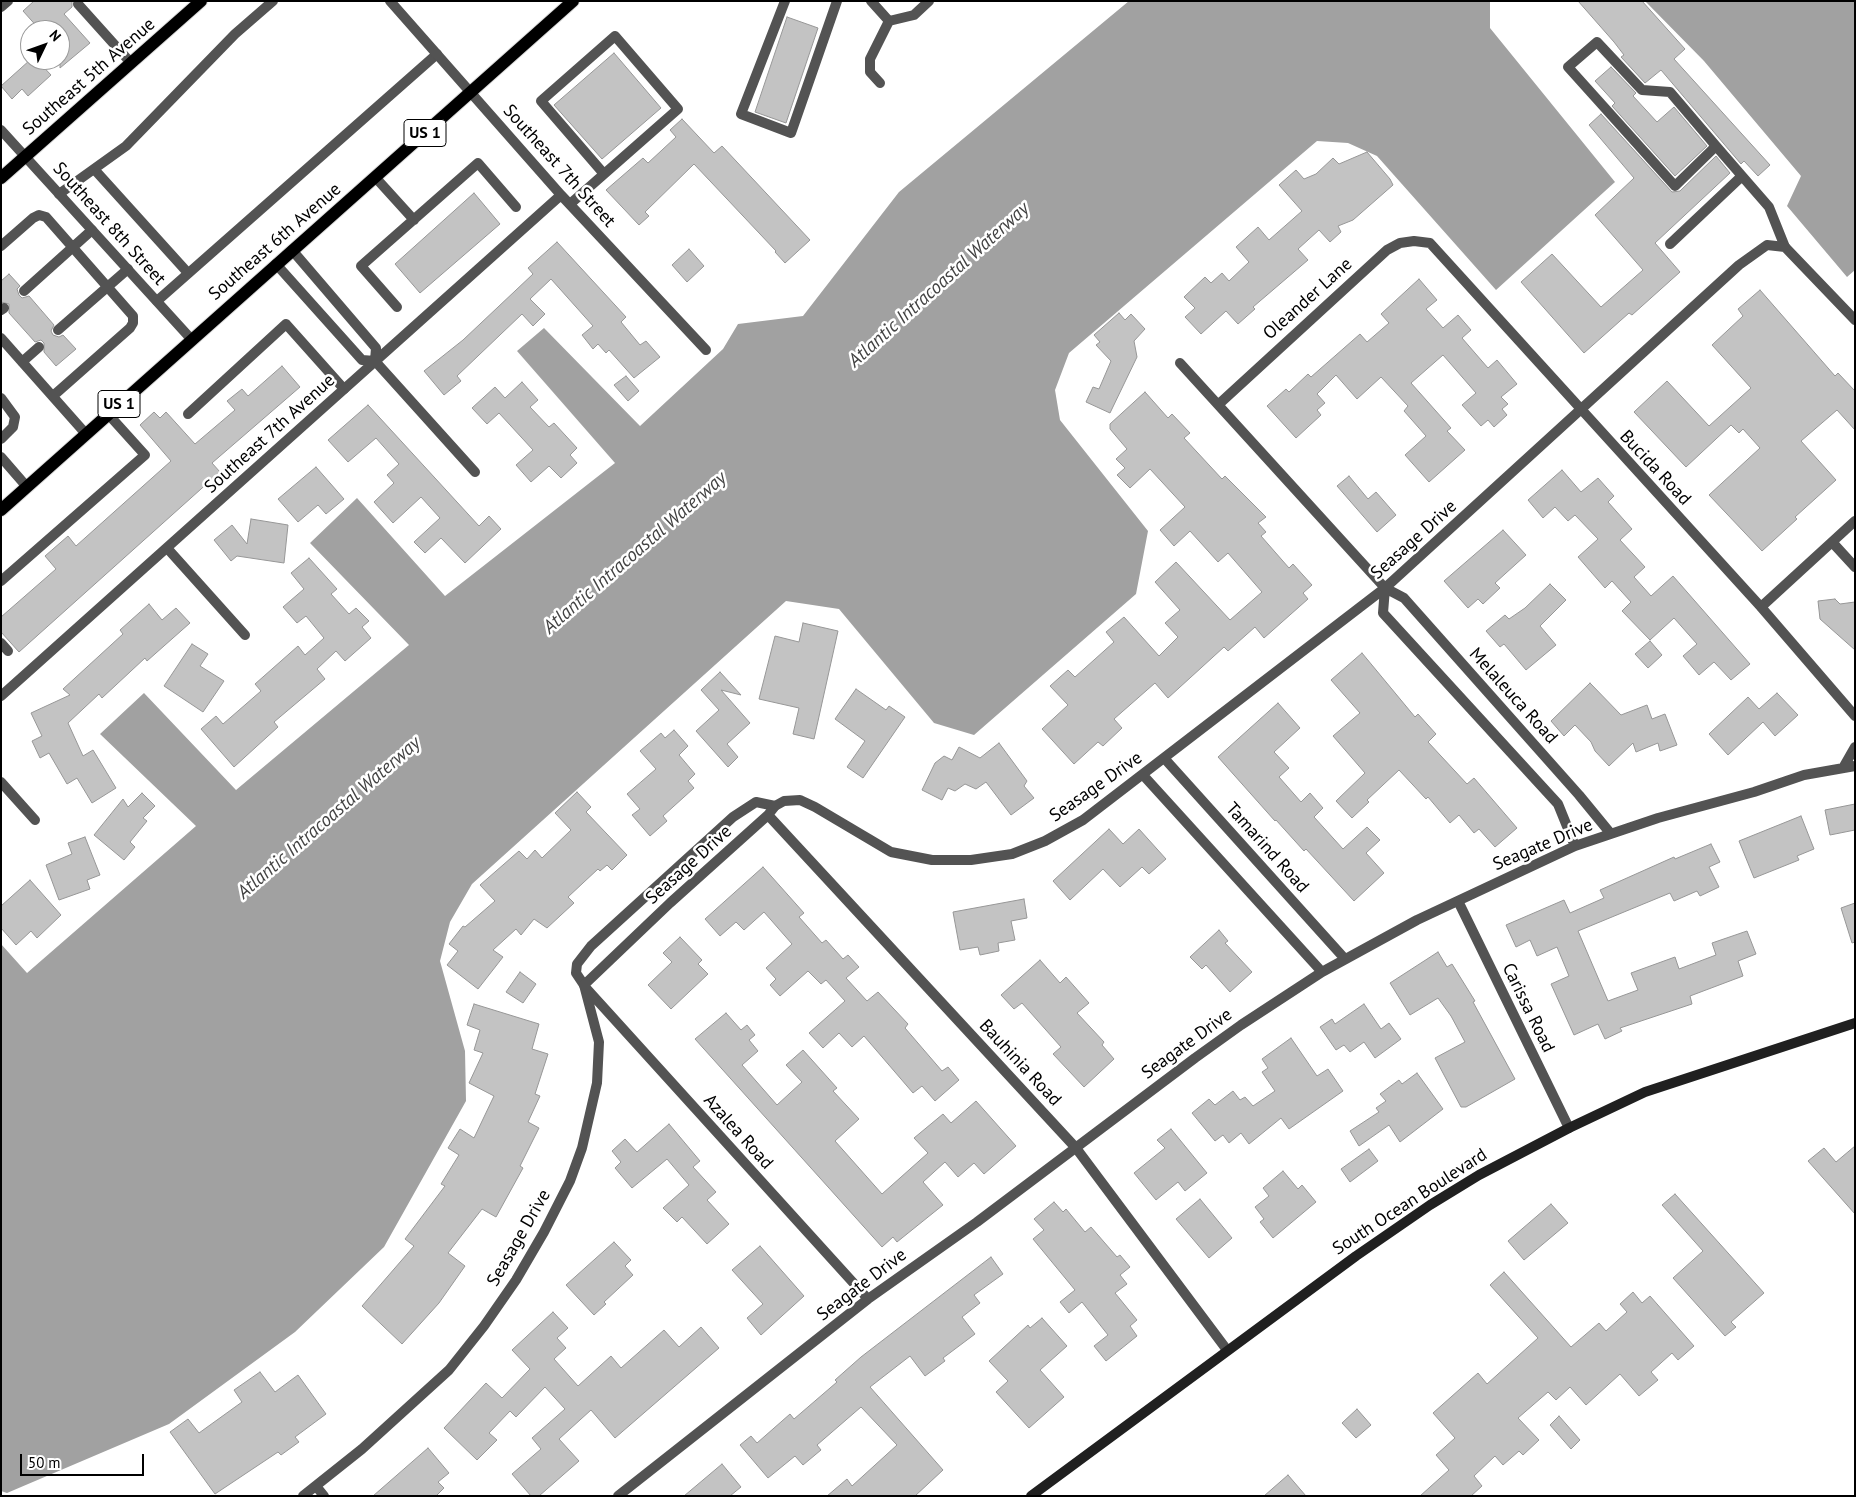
<!DOCTYPE html>
<style>
body{margin:0}
#map{position:relative;width:1856px;height:1497px;overflow:hidden;background:#fff;font-family:"PT Sans",sans-serif}
canvas{display:block}
.frame{position:absolute;inset:0;border:2px solid #000;pointer-events:none}
.north{position:absolute;left:20px;top:20px;width:50px;height:50px;box-sizing:border-box;background:#fff;border:1px solid #999;border-radius:50%;rotate:48deg;font-size:14px;font-weight:700;line-height:20px;text-align:center;color:#000}
.north::after{content:'';display:block;margin:auto;width:18px;height:22px;background:#000;clip-path:polygon(50% 0,100% 100%,50% 72%,0 100%)}
.scale{position:absolute;left:20px;top:1454px;width:124px;height:22px;box-sizing:border-box;border:2px solid #000;border-top:0;padding-left:6px;font-size:15px;line-height:18px;white-space:nowrap;color:#000;-webkit-text-stroke:4px #fff;paint-order:stroke}
</style>
<div id="map">
<canvas width="1856" height="1497"></canvas>
<div class="frame"></div>
<div class="north">N</div>
<div class="scale">50 m</div>
</div>
<script>
const context = document.querySelector('canvas').getContext('2d');
context.lineJoin = 'round';
function fillPath(path, color) { context.fillStyle = color; context.fill(path, 'evenodd'); }
const poly = rows => new Path2D(rows.map(r => 'M' + r).join(''));
function strokePath(path, color, width, dash) { context.strokeStyle = color; context.lineWidth = width; context.lineCap = dash ? 'butt' : 'round'; context.setLineDash(dash || []); context.stroke(path); }
function drawText(font, color, halo, rows, align = 'center') {
  context.font = font + ' "PT Sans",sans-serif'; context.lineWidth = 5; context.setLineDash([]); context.textBaseline = 'middle'; context.strokeStyle = halo; context.fillStyle = color; for (const [text, x, y, turn = 0] of rows) {
    context.save(); context.translate(x, y); context.rotate((+turn || 0) * Math.PI / 180); context.textAlign = isNaN(turn) ? turn : align; if (halo) context.strokeText(text, 0, 0); context.fillText(text, 0, 0); context.restore();
  }
}
fillPath(poly([
 [1129,1,1490,1,1490,28,1615,182,1496,290,1377,156,1348,143,1317,141,1069,353,1055,390,1060,420,1148,531,1136,594,974,735,934,723,839,609,786,601,472,884,450,922,440,961,465,1051,466,1101,384,1247,295,1332,169,1424,7,1493,1,1491,1,944,27,973,196,826,100,734,144,693,236,790,409,645,310,543,357,498,445,596,615,463,517,351,544,328,640,426,723,349,738,324,803,316,899,192],
 [1645,1,1855,1,1855,270,1847,277,1787,206,1801,176,1704,61]
]), '#a1a1a1');
const building = poly([
 [34,1,72,1,72,7,64,14,90,43,60,68,60,30,40,30,23,11,34,1],
 [1578,1,1642,1,1685,49,1674,59,1770,165,1758,176,1744,161,1741,164,1661,70,1645,83,1621,57,1624,55,1614,42,1578,1],
 [787,17,818,28,786,123,755,112,787,17],
 [614,53,661,108,602,159,554,105,614,53],
 [30,60,37,60,51,75,28,96,22,89,12,99,1,86,30,60],
 [1611,67,1636,93,1633,96,1657,122,1674,107,1707,146,1675,176,1612,106,1615,103,1595,81,1611,67],
 [1601,114,1672,192,1680,191,1716,156,1730,173,1655,243,1680,272,1632,315,1629,313,1584,353,1521,282,1552,254,1601,307,1643,270,1595,215,1634,178,1589,125,1601,114],
 [682,119,714,153,722,146,810,240,785,263,775,252,776,251,694,164,645,212,649,216,639,225,606,190,643,158,648,163,676,137,670,130,682,119],
 [1367,152,1390,179,1393,185,1353,220,1338,226,1341,232,1330,242,1319,230,1298,249,1308,260,1253,307,1255,309,1238,324,1226,311,1201,334,1185,317,1195,308,1184,297,1205,277,1211,283,1222,273,1229,281,1249,262,1236,247,1258,227,1269,240,1302,211,1279,185,1296,170,1304,179,1316,174,1333,158,1339,164,1367,152],
 [474,193,500,224,420,293,395,264,474,193],
 [557,242,626,317,621,322,640,345,646,341,660,357,634,378,609,350,606,353,598,344,593,349,582,335,593,326,551,279,530,299,545,314,533,326,522,314,457,376,461,381,444,395,424,371,463,340,533,274,528,268,557,242],
 [689,249,704,266,687,282,672,265,689,249],
 [9,274,20,286,17,289,19,295,22,298,29,296,54,325,51,331,53,335,59,337,63,335,76,349,56,366,44,352,44,343,41,340,35,342,9,313,9,304,1,302,1,281,9,274],
 [1419,279,1437,300,1426,309,1443,328,1458,315,1471,330,1462,338,1488,368,1497,360,1517,384,1501,397,1508,404,1502,409,1507,415,1494,427,1488,420,1481,426,1462,405,1476,393,1443,355,1411,383,1451,428,1447,431,1465,450,1429,482,1405,455,1426,436,1404,411,1408,406,1381,377,1357,399,1336,375,1317,394,1325,403,1317,410,1321,415,1296,438,1267,406,1286,389,1289,392,1308,374,1311,377,1360,334,1367,342,1389,323,1381,314,1419,279],
 [1760,290,1835,376,1838,373,1855,391,1855,430,1837,410,1801,441,1836,480,1795,517,1797,519,1762,551,1709,495,1760,448,1743,429,1739,433,1731,425,1686,467,1634,412,1667,381,1709,426,1751,388,1712,345,1743,316,1738,309,1760,290],
 [1119,313,1125,320,1131,314,1145,329,1134,341,1137,357,1110,413,1086,402,1093,387,1099,389,1111,361,1096,345,1100,342,1094,335,1119,313],
 [282,366,300,387,212,463,220,472,19,652,1,632,1,617,56,569,45,556,68,536,76,546,171,461,140,425,154,412,160,418,166,412,195,444,235,410,227,401,242,389,248,396,282,366],
 [626,376,639,391,628,401,614,385,626,376],
 [522,382,538,400,530,407,549,427,554,423,577,448,570,455,577,463,561,478,549,466,531,482,516,465,533,450,499,413,487,424,472,408,495,387,505,398,522,382],
 [1145,392,1168,418,1172,414,1190,433,1184,438,1222,479,1225,476,1266,517,1258,523,1266,532,1261,536,1289,568,1293,564,1312,585,1303,593,1308,599,1264,638,1255,627,1228,651,1224,647,1168,698,1155,683,1114,719,1122,728,1103,746,1098,742,1074,764,1042,729,1068,705,1050,686,1068,670,1075,677,1114,642,1106,632,1124,617,1159,656,1178,637,1165,623,1180,610,1155,582,1176,562,1230,620,1262,592,1228,553,1218,562,1190,531,1174,546,1160,530,1185,507,1150,469,1130,488,1117,475,1125,468,1116,459,1127,449,1110,429,1110,424,1145,392],
 [368,405,479,526,489,516,501,529,465,563,441,538,425,553,414,542,440,518,421,497,393,523,374,502,394,483,387,475,399,464,376,438,348,462,328,440,368,405],
 [316,467,344,499,326,514,318,505,298,522,278,499,316,467],
 [1562,470,1581,492,1598,478,1614,496,1608,502,1632,529,1620,540,1645,567,1634,577,1651,596,1673,576,1750,664,1731,680,1714,662,1699,675,1683,656,1697,644,1674,618,1650,640,1622,611,1631,602,1612,581,1605,588,1578,557,1598,539,1575,515,1568,521,1555,507,1543,518,1528,500,1562,470],
 [1349,476,1368,499,1376,492,1396,515,1377,532,1337,486,1349,476],
 [251,519,288,525,284,563,237,556,231,561,214,540,232,525,247,544,251,519],
 [1503,530,1526,555,1495,583,1500,588,1483,604,1478,599,1468,608,1444,581,1503,530],
 [309,558,337,589,331,594,349,614,356,608,369,621,362,627,371,638,345,661,336,651,317,669,325,679,274,722,278,727,234,767,201,729,216,716,223,724,261,691,255,684,298,646,305,655,324,638,306,616,297,623,283,607,304,589,291,573,309,558],
 [1550,584,1566,600,1540,626,1556,645,1526,670,1504,644,1500,647,1486,631,1505,615,1509,619,1525,608,1550,584],
 [1835,599,1840,604,1855,602,1855,650,1820,619,1818,601,1835,599],
 [149,604,162,620,176,608,190,623,147,661,145,658,102,698,99,694,68,723,83,756,93,750,116,788,92,803,77,778,67,784,49,753,40,758,32,741,42,736,31,713,70,695,63,689,123,634,120,630,149,604],
 [803,623,838,631,814,739,793,734,799,708,759,699,775,636,799,642,803,623],
 [1650,641,1662,655,1648,668,1635,654,1650,641],
 [192,644,208,654,200,666,224,681,203,712,164,686,192,644],
 [1362,653,1415,717,1418,714,1436,734,1428,742,1467,784,1474,778,1517,828,1495,847,1479,829,1474,833,1459,815,1450,823,1428,797,1426,799,1399,770,1367,800,1369,802,1352,818,1336,801,1365,773,1333,736,1360,713,1331,680,1362,653],
 [720,672,741,695,721,690,750,723,727,744,738,757,728,767,696,731,719,710,701,690,720,672],
 [1590,683,1621,715,1647,705,1652,719,1665,714,1677,745,1660,751,1658,743,1636,752,1633,743,1609,766,1595,751,1591,742,1575,725,1564,736,1551,721,1590,683],
 [856,689,886,710,889,706,905,717,863,778,847,767,865,741,835,719,856,689],
 [1777,693,1798,715,1775,736,1763,722,1728,755,1709,734,1748,697,1759,709,1777,693],
 [1278,703,1300,728,1274,752,1289,768,1279,777,1301,802,1310,793,1323,808,1314,817,1343,849,1367,827,1380,840,1366,853,1384,873,1354,901,1306,849,1304,851,1276,820,1275,821,1218,757,1278,703],
 [674,730,688,746,679,755,695,774,688,781,694,788,663,816,667,821,650,836,632,815,640,809,627,794,656,769,640,751,661,733,665,738,674,730],
 [999,743,1027,781,1024,786,1034,798,1011,815,986,782,976,789,965,784,955,791,948,788,942,800,922,790,935,763,944,756,952,760,959,747,980,758,999,743],
 [577,792,591,807,586,812,627,855,612,870,607,865,600,871,598,869,568,897,574,903,547,928,534,919,521,935,516,929,493,950,503,957,478,989,447,965,458,951,449,944,463,926,465,927,495,901,480,885,519,851,527,859,535,850,542,858,571,830,555,813,577,792],
 [142,793,155,806,143,818,147,821,130,842,135,847,124,860,94,835,123,799,128,807,142,793],
 [1855,804,1855,830,1830,835,1825,810,1855,804],
 [1801,816,1814,849,1797,856,1799,860,1754,878,1739,841,1801,816],
 [1109,829,1123,844,1139,829,1166,859,1149,874,1142,867,1120,887,1103,869,1070,900,1053,881,1109,829],
 [85,837,100,875,87,880,90,889,59,900,46,865,72,854,68,843,85,837],
 [1711,844,1720,862,1709,867,1719,887,1700,896,1697,891,1674,901,1670,893,1578,931,1608,1001,1638,990,1631,973,1675,957,1679,969,1716,955,1712,943,1747,931,1756,954,1738,961,1743,976,1690,996,1692,1004,1620,1028,1622,1031,1605,1039,1598,1024,1574,1035,1551,984,1569,976,1557,947,1537,956,1530,940,1516,947,1506,925,1564,900,1570,913,1604,898,1600,890,1674,857,1675,859,1711,844],
 [763,867,804,913,799,917,822,943,826,940,843,959,848,955,859,967,846,978,867,1001,878,992,908,1024,905,1028,942,1071,948,1067,959,1080,935,1101,922,1086,913,1093,864,1036,852,1047,839,1033,823,1048,809,1033,845,1001,826,980,821,984,808,971,780,996,770,985,776,979,766,968,792,944,764,912,744,930,736,922,720,936,705,919,763,867],
 [30,880,61,915,37,938,31,931,16,945,1,928,1,906,30,880],
 [1024,899,1027,918,1011,921,1015,940,998,943,999,951,980,955,978,947,960,950,953,912,1024,899],
 [1855,903,1855,942,1852,943,1841,908,1855,903],
 [1219,930,1228,941,1225,943,1252,972,1230,992,1206,965,1202,969,1190,957,1219,930],
 [680,937,702,960,698,964,708,974,671,1009,648,985,672,962,663,953,680,937],
 [1438,952,1447,967,1452,964,1475,1001,1473,1002,1515,1079,1466,1107,1461,1107,1435,1058,1465,1042,1451,1016,1438,998,1410,1015,1390,983,1438,952],
 [1040,960,1060,983,1066,977,1089,1003,1077,1013,1104,1042,1102,1045,1114,1059,1084,1087,1053,1054,1061,1047,1022,1003,1014,1009,1001,995,1040,960],
 [520,972,536,984,523,1003,506,992,520,972],
 [474,1004,539,1024,532,1049,548,1054,535,1094,540,1096,528,1122,539,1128,520,1166,523,1168,496,1217,482,1209,448,1253,465,1266,439,1303,402,1344,362,1306,414,1246,405,1239,445,1186,441,1184,459,1155,448,1148,460,1129,474,1138,494,1096,469,1083,483,1053,474,1050,480,1030,467,1025,474,1004],
 [1364,1004,1381,1029,1389,1023,1401,1039,1375,1058,1364,1042,1350,1052,1344,1045,1336,1050,1320,1027,1332,1019,1335,1024,1364,1004],
 [726,1013,741,1030,747,1025,755,1035,749,1040,758,1051,742,1065,777,1105,802,1082,786,1065,803,1050,837,1088,833,1091,859,1119,835,1141,882,1194,928,1153,914,1138,943,1114,951,1123,976,1101,1016,1146,984,1174,974,1163,958,1177,945,1162,923,1182,943,1205,897,1242,893,1237,882,1247,695,1039,726,1013],
 [1291,1038,1317,1076,1328,1069,1343,1091,1289,1129,1281,1118,1249,1144,1241,1133,1229,1143,1223,1135,1215,1141,1192,1113,1209,1099,1215,1105,1233,1091,1240,1100,1245,1097,1253,1106,1275,1091,1262,1072,1268,1068,1262,1059,1291,1038],
 [1417,1073,1443,1109,1400,1142,1389,1125,1359,1146,1350,1131,1379,1112,1376,1108,1386,1101,1380,1094,1399,1080,1402,1084,1417,1073],
 [669,1124,700,1161,693,1167,716,1192,707,1200,729,1224,707,1244,682,1217,677,1222,663,1208,689,1185,667,1159,632,1188,615,1168,621,1162,612,1151,625,1139,637,1152,669,1124],
 [1171,1129,1207,1173,1185,1191,1178,1182,1156,1200,1134,1173,1165,1148,1157,1140,1171,1129],
 [1855,1146,1855,1214,1808,1161,1824,1148,1836,1162,1855,1146],
 [1369,1149,1378,1161,1350,1182,1341,1169,1369,1149],
 [1283,1171,1298,1189,1302,1185,1316,1202,1273,1238,1260,1222,1264,1219,1255,1207,1269,1196,1263,1188,1283,1171],
 [1675,1194,1764,1293,1731,1322,1736,1327,1725,1336,1673,1278,1703,1251,1662,1205,1675,1194],
 [1200,1199,1232,1238,1209,1258,1176,1219,1200,1199],
 [1054,1202,1063,1212,1066,1209,1085,1232,1091,1227,1117,1257,1120,1255,1130,1267,1120,1275,1127,1284,1115,1293,1137,1320,1130,1326,1137,1336,1106,1361,1094,1346,1108,1335,1082,1302,1069,1313,1060,1302,1075,1290,1033,1239,1044,1230,1034,1219,1054,1202],
 [1551,1204,1568,1223,1524,1260,1508,1241,1551,1204],
 [614,1242,631,1260,625,1266,633,1275,604,1302,606,1304,594,1315,566,1285,614,1242],
 [760,1246,804,1296,761,1335,747,1318,763,1304,732,1270,760,1246],
 [991,1257,1003,1274,974,1295,980,1303,962,1317,975,1334,943,1358,945,1361,925,1376,910,1356,870,1387,943,1470,915,1496,827,1496,847,1479,852,1486,897,1445,861,1407,817,1445,821,1450,803,1465,795,1456,768,1478,740,1445,751,1436,757,1443,790,1414,794,1419,837,1382,835,1380,861,1357,991,1257],
 [1504,1272,1571,1347,1599,1323,1606,1331,1627,1312,1620,1304,1633,1292,1642,1303,1650,1296,1694,1346,1678,1360,1672,1353,1651,1372,1658,1380,1639,1396,1620,1374,1586,1405,1570,1387,1556,1400,1548,1392,1518,1418,1539,1440,1523,1455,1519,1451,1503,1465,1495,1456,1474,1476,1482,1486,1471,1496,1420,1496,1449,1470,1436,1455,1455,1438,1433,1413,1478,1373,1487,1384,1538,1338,1490,1285,1504,1272],
 [553,1312,568,1328,557,1338,566,1348,554,1359,578,1386,611,1356,621,1368,664,1330,679,1347,701,1327,719,1348,615,1438,591,1410,559,1439,579,1461,539,1496,531,1496,512,1474,541,1449,532,1438,565,1409,545,1387,516,1417,510,1411,489,1433,497,1440,477,1460,444,1428,486,1383,502,1398,530,1369,512,1350,553,1312],
 [1042,1318,1067,1346,1040,1370,1064,1397,1029,1428,996,1392,1008,1381,989,1361,1028,1325,1030,1328,1042,1318],
 [260,1372,275,1392,298,1375,326,1414,295,1437,299,1442,281,1455,278,1452,215,1494,170,1432,188,1419,199,1433,242,1402,234,1390,260,1372],
 [1357,1409,1371,1425,1356,1438,1342,1423,1357,1409],
 [1559,1416,1580,1440,1571,1449,1550,1425,1559,1416],
 [428,1448,449,1473,438,1482,444,1488,436,1496,373,1496,428,1448],
 [722,1464,741,1487,730,1496,684,1496,722,1464],
 [1288,1475,1306,1496,1264,1496,1288,1475]
]);
fillPath(building, '#c3c3c3');
strokePath(building, '#979797', 1);
const primary = poly([
 [1,178,201,1],
 [1,510,573,1]
]);
strokePath(primary, '#dbdbdb', 14);
strokePath(poly([
 [785,1,741,114,791,133,837,1],
 [871,1,889,21,914,15,929,1],
 [78,4,131,63],
 [1,7,8,1],
 [880,83,870,72,870,59,889,21],
 [1716,146,1675,186,1568,67,1597,42,1642,90,1670,92,1716,146,1742,176,1769,207,1785,247],
 [94,169,188,273],
 [375,177,414,220],
 [59,194,126,146,235,34,273,1],
 [570,204,678,109,615,36,541,101,604,174],
 [1670,244,1742,176],
 [1,246,33,218,39,215,46,217,133,316,133,323,130,328,53,396],
 [24,291,92,230],
 [157,301,437,54],
 [397,307,361,266,478,163,516,207],
 [1,310,4,308],
 [58,330,128,269],
 [1,338,86,434],
 [22,362,39,347],
 [1,398,15,417,13,427,1,439],
 [188,414,286,324,344,389],
 [1,457,27,487],
 [1,581,145,455,108,414],
 [1,643,8,651],
 [584,985,576,973,577,964,591,946,733,817,756,802,775,806]
]), '#535353', 10);
strokePath(poly([
 [390,1,561,195,706,350],
 [1,130,192,340],
 [292,250,376,348,375,361],
 [276,264,362,360,375,361,475,472],
 [1180,363,1385,588,1404,598,1579,795,1611,834],
 [1219,404,1387,250,1400,243,1414,241,1430,243,1761,607,1855,716],
 [1832,542,1855,567],
 [167,548,245,635],
 [1385,588,1383,613,1558,804,1575,846],
 [1761,607,1855,521],
 [1,696,561,195],
 [1164,758,1345,959],
 [1843,768,1855,747],
 [1143,775,1322,972],
 [1,782,35,820],
 [768,815,1076,1148,1227,1350],
 [1458,901,1569,1128],
 [584,985,670,903,768,815,775,806,784,801,800,800,815,807,891,852,932,860,971,860,1012,854,1045,841,1083,820,1385,588,1739,265,1767,245,1785,247,1855,320],
 [586,988,868,1299],
 [316,1486,324,1496],
 [303,1496,362,1449,449,1370,484,1326,516,1280,544,1232,570,1181,582,1148,597,1083,599,1042,584,985],
 [618,1496,868,1299,977,1222,1195,1058,1241,1025,1322,972,1417,920,1575,846,1658,818,1754,792,1804,775,1855,766]
]), '#535353', 10);
strokePath(poly([
 [1031,1496,1356,1256,1430,1205,1479,1175,1569,1128,1645,1092,1855,1023]
]), '#202020', 10);
strokePath(primary, '#000', 12);
for (const [x, y, w] of [
 [425,133,42],
 [119,404,42]
]) { const box = new Path2D(); box.roundRect(x - w / 2, y - 13.5, w, 27, 4); context.fillStyle = '#fff'; context.fill(box); strokePath(box, '#000', 1); }
drawText('bold 16px', '#000', null, [
 ["US 1",425,133],
 ["US 1",119,404]
]);
drawText('18px', '#000', '#fff', [
 ["Southeast 5th Avenue",89,77,-41],
 ["Southeast 7th Street",559,166,48],
 ["Southeast 8th Street",109,224,48],
 ["Southeast 6th Avenue",275,242,-41],
 ["Oleander Lane",1308,299,-42],
 ["Southeast 7th Avenue",270,434,-42],
 ["Bucida Road",1655,468,47],
 ["Seasage Drive",1414,540,-42],
 ["Melaleuca Road",1513,696,48],
 ["Seasage Drive",1096,787,-35],
 ["Seagate Drive",1543,845,-23],
 ["Tamarind Road",1267,848,48],
 ["Seasage Drive",689,865,-42],
 ["Carissa Road",1528,1008,64],
 ["Seagate Drive",1187,1044,-36],
 ["Bauhinia Road",1020,1063,47],
 ["Azalea Road",738,1132,48],
 ["South Ocean Boulevard",1410,1202,-33],
 ["Seasage Drive",519,1238,-60],
 ["Seagate Drive",862,1285,-37]
]);
drawText('italic 19px', '#424242', '#fff', [
 ["Atlantic Intracoastal Waterway",939,285,-42],
 ["Atlantic Intracoastal Waterway",635,553,-41],
 ["Atlantic Intracoastal Waterway",329,818,-41]
]);
</script>
